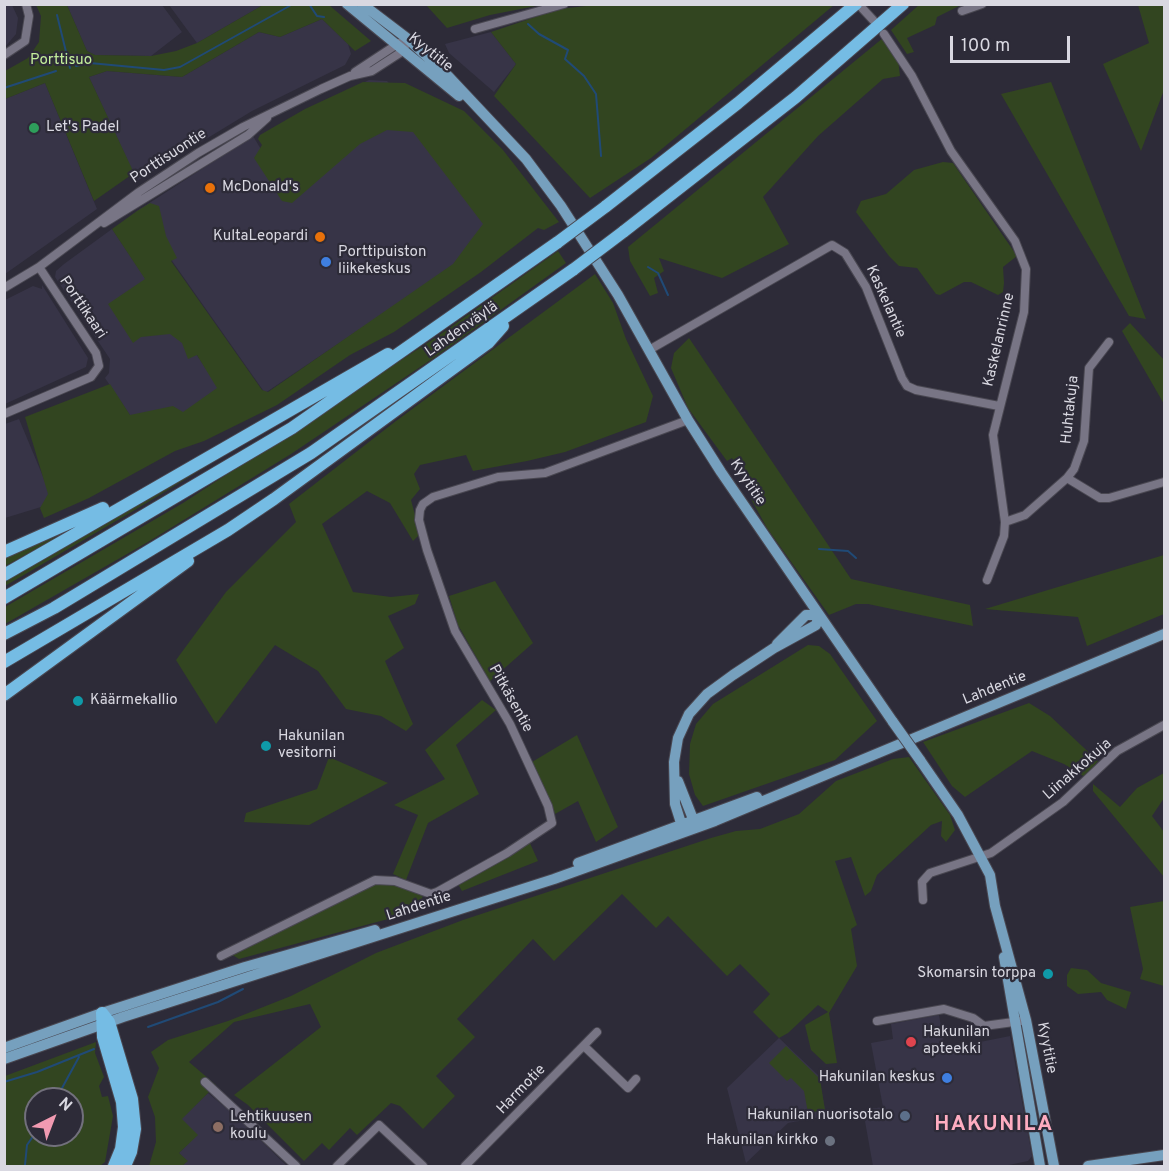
<!DOCTYPE html>
<meta charset="utf-8">
<style>
body{margin:0}
#map{position:relative;width:1169px;height:1171px;overflow:hidden;background:#2d2b38;font-family:Overpass,sans-serif}
canvas{display:block}
.frame{position:absolute;inset:0;border:6px solid #d9d8e1;pointer-events:none}
.north{position:absolute;left:24px;top:1087px;width:60px;height:60px;box-sizing:border-box;background:#2d2b38;border:2px solid #72707c;border-radius:50%;rotate:42deg;font-size:16px;font-weight:700;line-height:24px;text-align:center;color:#d9d8e1}
.north::after{content:'';display:block;margin:auto;width:21px;height:27px;background:#f19ab1;clip-path:polygon(50% 0,100% 100%,50% 72%,0 100%)}
.scale{position:absolute;left:950px;top:36px;width:120px;height:27px;box-sizing:border-box;border:3px solid #d9d8e1;border-top:0;padding-left:8px;font-size:18px;line-height:21px;white-space:nowrap;color:#d9d8e1;-webkit-text-stroke:4px #2d2b38;paint-order:stroke}
</style>
<div id="map">
<canvas width="1169" height="1171"></canvas>
<div class="frame"></div>
<div class="north">N</div>
<div class="scale">100 m</div>
</div>
<script>
const context = document.querySelector('canvas').getContext('2d');
context.lineJoin = 'round';
function fillPath(path, color) { context.fillStyle = color; context.fill(path, 'evenodd'); }
const poly = rows => new Path2D(rows.map(r => 'M' + r).join(''));
function strokePath(path, color, width, dash) { context.strokeStyle = color; context.lineWidth = width; context.lineCap = dash ? 'butt' : 'round'; context.setLineDash(dash || []); context.stroke(path); }
function drawText(font, color, halo, rows, align = 'center') {
  context.font = font + ' Overpass,sans-serif'; context.lineWidth = 4.5; context.setLineDash([]); context.textBaseline = 'middle'; context.strokeStyle = halo; context.fillStyle = color; for (const [text, x, y, turn = 0] of rows) {
    context.save(); context.translate(x, y); context.rotate((+turn || 0) * Math.PI / 180); context.textAlign = isNaN(turn) ? turn : align; if (halo) context.strokeText(text, 0, 0); context.fillText(text, 0, 0); context.restore();
  }
}
fillPath(poly([
 [4,5,12,5,18,18,16,34,5,47],
 [67,5,162,5,182,32,151,56,95,55,87,51],
 [169,5,263,5,197,43],
 [322,19,348,44,351,54,345,65,252,111,137,181,89,77,107,71,182,77,259,32,280,37],
 [491,32,516,64,494,92,449,53,445,44],
 [369,80,387,81,517,214,458,263,265,393,137,211,253,136,286,191,328,100],
 [45,83,97,209,5,274,5,99],
 [112,229,227,400,156,454,105,378,109,373,110,359,55,277,56,271,64,264],
 [42,285,88,358,86,367,5,404,5,300,33,286,42,289],
 [19,419,54,503,5,518,5,424],
 [939,1015,945,1049,1010,1036,1032,1156,1028,1161,1004,1166,873,1166,863,1110,883,1107,871,1043,893,1039,891,1024],
 [779,1038,819,1076,826,1116,788,1123,746,1163,727,1088],
 [208,1093,238,1118,287,1166,182,1166,187,1161,179,1153,197,1135,181,1119]
]), '#373447');
fillPath(poly([
 [920,4,961,5,937,17,935,25,907,38,914,52,907,54,891,30],
 [263,5,329,5,371,41,355,51,322,19,280,37,259,32,182,77,107,71,89,77,134,173,94,201,45,83,5,99,5,71,28,58,39,42,41,16,36,5,67,5,87,51,95,55,151,56,176,51,197,43],
 [426,5,541,5,490,15,447,28],
 [595,5,834,5,651,158,590,198,494,96,516,64,491,32,559,9],
 [1138,5,1164,5,1164,90,1141,151,1103,64,1149,43],
 [883,38,898,59,900,76,883,79,818,136,763,197,789,244,722,278,659,258,664,271,654,278,658,293,650,296,630,261,628,247],
 [363,82,405,83,464,111,503,150,559,222,544,230,538,228,481,272,394,332,350,355,277,405,204,441,175,451,89,498,44,518,40,508,48,494,25,417,110,384,130,415,173,406,183,412,217,388,197,355,188,359,182,343,170,334,141,337,133,343,108,304,145,279,112,229,137,211,150,203,159,206,166,236,177,258,171,261,262,390,268,392,453,264,470,241,483,224,413,132,387,130,360,144,292,203,282,201,254,158,262,145,258,139,260,135,305,109],
 [1051,82,1146,319,1129,316,1001,94],
 [943,162,953,163,1017,256,1003,267,1004,283,1003,292,998,295,971,282,964,282,940,295,936,294,917,268,899,266,889,256,856,212,861,201,886,194,914,170],
 [558,251,566,263,438,355,291,454,148,542,5,624,5,607,183,503,438,336],
 [595,274,613,303,626,339,653,396,646,422,565,452,527,461,473,471,466,455,420,465,414,474,420,489,411,500,420,534,413,541,390,503,367,491,322,524,353,592,391,597,419,594,415,604,388,616,404,648,385,661,413,724,406,731,381,716,346,709,318,671,275,645,216,724,176,660,226,592,296,522,289,504,396,421],
 [1130,323,1164,360,1164,404,1122,331],
 [689,338,851,579,970,605,973,626,868,604,856,604,829,615,767,528,751,499,756,495,732,458,727,461,688,408,671,368,674,353],
 [214,462,133,511,5,586,5,580],
 [63,534,5,566,5,557],
 [1164,555,1164,614,1087,646,1078,617,985,609],
 [495,581,533,643,490,681,458,625,449,596],
 [808,645,819,646,830,654,877,721,835,760,703,806,695,795,689,774,690,744,696,724,713,704],
 [482,700,496,710,456,745,479,794,428,823,406,880,393,874,418,815,394,805,445,779,425,750],
 [1029,703,1050,716,1098,761,1085,777,1064,764,1032,751,965,797,952,786,923,742],
 [577,735,618,827,596,842,578,801,555,814,532,762],
 [329,757,388,783,309,825,244,822,246,813,317,789],
 [909,757,950,815,955,830,946,842,941,836,942,821,931,825,877,875,871,891,865,896,851,857,835,861,857,925,851,929,857,966,829,1013,837,1063,826,1064,811,1050,805,1025,828,1012,818,1005,788,1033,779,1038,753,1012,770,994,740,964,727,976,668,916,656,928,622,894,554,961,533,939,457,1019,475,1037,436,1076,455,1096,423,1129,400,1106,391,1103,357,1135,350,1128,329,1150,322,1143,304,1161,248,1105,234,1095,321,1027,310,1004,234,1022,189,1062,216,1085,182,1119,198,1135,179,1153,188,1161,182,1166,149,1166,156,1142,155,1117,148,1097,159,1068,151,1052,168,1040,228,1021,291,996,376,953,463,920,711,838,736,831,760,829,799,814,836,781,893,759],
 [1164,773,1164,798,1152,816,1164,832,1164,877,1093,791,1093,784,1120,807,1137,788],
 [529,841,538,861,462,891,458,884],
 [376,883,390,883,423,895,418,911,239,959,231,954],
 [1164,901,1164,986,1140,979,1143,969,1130,907],
 [1071,968,1087,970,1101,983,1131,992,1126,1009,1107,1000,1101,992,1078,994,1067,986,1067,975],
 [96,1042,95,1053,104,1077,99,1086,102,1097,108,1096,113,1116,105,1162,100,1166,5,1166,5,1076],
 [36,1099,72,1099,72,1135,36,1135],
 [786,1046,820,1079,825,1110,808,1113,804,1091,791,1078,787,1081,769,1063]
]), '#324520');
strokePath(poly([
 [309,4,317,16,324,17],
 [521,4,521,5],
 [57,15,70,68],
 [528,24,539,34,568,50,565,59,584,76,596,94,601,156],
 [76,66,90,63,164,70,180,67,293,4],
 [4,88,56,71],
 [648,267,658,273,668,295],
 [819,549,848,551,856,558],
 [148,1027,218,1002,243,989],
 [4,1082,37,1072,94,1049],
 [56,1099,79,1057],
 [25,1165,27,1145,36,1132]
]), '#204a76', 2);
const minor = poly([
 [862,8,874,21],
 [962,11,982,4],
 [475,29,564,4],
 [884,34,912,76,951,151,1015,241,1026,269,1024,312,993,435,1005,522,1004,536,987,580],
 [4,55,25,41,29,16,26,4],
 [355,72,399,43],
 [104,223,248,135,267,118],
 [4,288,39,267,139,192,198,153,243,127,321,89,350,76,372,71,403,51,408,39],
 [649,350,832,245,845,253,866,287,902,378,907,386,916,390,999,406],
 [4,414,91,377,99,366,96,353,39,267],
 [1067,478,1100,498,1109,498,1164,482],
 [1005,522,1025,515,1067,478,1074,469,1084,441,1089,368,1109,342],
 [923,900,922,882,930,873,991,853,1063,802,1117,751,1164,725],
 [221,956,375,880,395,881,431,894,437,892,507,853,552,823,548,806,510,724,455,631,427,550,419,520,420,510,423,504,433,497,498,477,545,473,688,420],
 [877,1021,944,1009,973,1018,984,1026,1021,1021],
 [584,1046,628,1088,636,1079],
 [205,1082,296,1166],
 [337,1166,379,1125,423,1166],
 [465,1166,597,1032]
]);
const major = poly([
 [347,4,459,96],
 [362,4,408,39,449,77,526,159,561,206,618,295,688,420,721,472,893,722],
 [777,644,806,615,819,615],
 [920,760,958,815,990,875,995,906,1026,1020,1054,1166],
 [678,781,693,819,691,825],
 [687,828,681,823,675,804,674,762,678,738,689,714,707,694,733,675,774,648,816,625,819,615],
 [578,863,757,797],
 [1004,957,1040,1166],
 [4,1048,102,1013,245,967,375,930],
 [4,1059,123,1017,554,879,715,821,1164,634],
 [1088,1166,1164,1155]
]);
const highway = poly([
 [605,207,738,103,856,4],
 [623,232,796,97,903,4],
 [4,552,103,508],
 [4,575,388,354],
 [4,598,292,428,558,242],
 [4,634,54,608,311,453,574,269],
 [4,662,228,530,274,499,488,343,503,326],
 [4,695,188,561],
 [102,1013,109,1022,132,1099,135,1129,131,1152,125,1166],
 [102,1013,103,1037,122,1102,124,1127,121,1149,114,1166]
]);
strokePath(minor, '#494751', 10);
strokePath(major, '#494751', 12);
strokePath(highway, '#494751', 14);
strokePath(minor, '#787585', 8);
strokePath(major, '#76a0be', 10);
strokePath(highway, '#75bce4', 12);
const majorBridge = poly([
 [893,722,920,760]
]);
const highwayBridge = poly([
 [558,242,605,207],
 [574,269,623,232]
]);
strokePath(majorBridge, '#494751', 12, []);
strokePath(highwayBridge, '#494751', 14, []);
strokePath(majorBridge, '#76a0be', 10);
strokePath(highwayBridge, '#75bce4', 12);
for (const [x, y, r, color] of [
 [34,128,6,"#2e9e5b"],
 [210,188,6,"#e8710a"],
 [320,237,6,"#e8710a"],
 [326,262,6,"#3f7fe0"],
 [78,701,6,"#0f9aa8"],
 [266,746,6,"#0f9aa8"],
 [1048,974,6,"#0f9aa8"],
 [911,1042,6,"#e0444e"],
 [947,1078,6,"#3f7fe0"],
 [905,1116,6,"#5c6f8a"],
 [218,1127,6,"#8d6e63"],
 [830,1141,6,"#6b7280"]
]) { const dot = new Path2D(); dot.arc(x, y, r, 0, 2 * Math.PI); context.fillStyle = color; context.fill(dot); strokePath(dot, '#2d2b38', 2); }
drawText('15px', '#d9d8e1', '#2d2b38', [
 ["Kyytitie",430,53,39],
 ["Porttisuontie",169,157,-33],
 ["Kaskelantie",885,302,66],
 ["Porttikaari",82,308,56],
 ["Lahdenväylä",462,330,-35],
 ["Kaskelanrinne",1000,340,-77],
 ["Huhtakuja",1071,410,-84],
 ["Kyytitie",747,483,56],
 ["Lahdentie",995,689,-22],
 ["Pitkäsentie",510,699,61],
 ["Liinakkokuja",1078,770,-41],
 ["Lahdentie",419,907,-18],
 ["Kyytitie",1046,1048,79],
 ["Harmotie",522,1090,-46]
]);
drawText('15px', '#c3ee9b', '#2d2b38', [
 ["Porttisuo",61,61]
]);
drawText('15px', '#d9d8e1', '#2d2b38', [
 ["Let's Padel",46,128],
 ["McDonald's",222,188],
 ["KultaLeopardi",308,237,"right"],
 ["Porttipuiston",338,253],
 ["liikekeskus",338,270],
 ["Käärmekallio",90,701],
 ["Hakunilan",278,737],
 ["vesitorni",278,754],
 ["Skomarsin torppa",1036,974,"right"],
 ["Hakunilan",923,1033],
 ["apteekki",923,1050],
 ["Hakunilan keskus",935,1078,"right"],
 ["Hakunilan nuorisotalo",893,1116,"right"],
 ["Lehtikuusen",230,1118],
 ["koulu",230,1135],
 ["Hakunilan kirkko",818,1141,"right"]
], 'left');
context.letterSpacing = '1.5px';
drawText('bold 21px', '#feacc0', '#2d2b38', [
 ["HAKUNILA",994,1126]
]);
context.letterSpacing = '0px';
</script>
